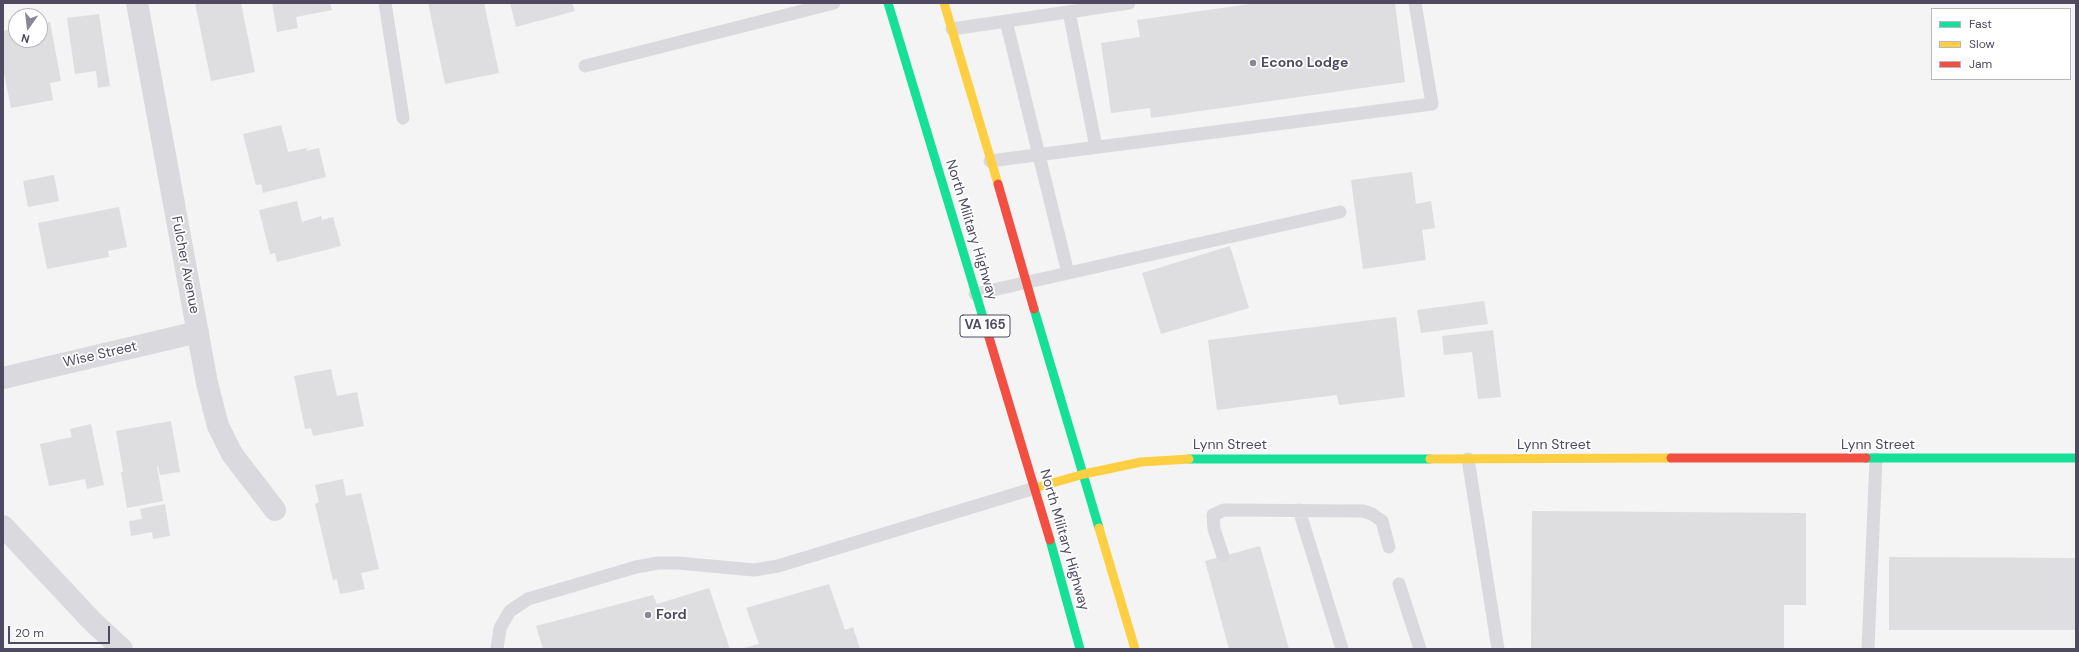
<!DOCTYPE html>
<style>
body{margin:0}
#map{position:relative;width:2079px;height:652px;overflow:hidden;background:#f4f4f4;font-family:"DM Sans",sans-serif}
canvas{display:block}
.frame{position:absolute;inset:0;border:4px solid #4f4a61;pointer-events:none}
.legend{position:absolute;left:1931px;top:8px;width:140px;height:72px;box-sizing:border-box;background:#fff;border:1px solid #b9b7c0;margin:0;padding:5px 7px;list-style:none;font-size:12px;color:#4f4a61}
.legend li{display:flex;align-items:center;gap:8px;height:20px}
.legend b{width:20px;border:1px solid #b9b7c0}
.north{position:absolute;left:8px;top:8px;width:40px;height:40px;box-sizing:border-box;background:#fff;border:1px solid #b9b7c0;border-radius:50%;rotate:194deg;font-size:11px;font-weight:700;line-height:16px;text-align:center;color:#4f4a61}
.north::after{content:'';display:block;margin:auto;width:14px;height:18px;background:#898694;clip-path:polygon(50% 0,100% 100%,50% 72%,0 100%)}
.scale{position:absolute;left:8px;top:626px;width:102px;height:18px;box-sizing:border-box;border:2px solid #4f4a61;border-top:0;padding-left:5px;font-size:12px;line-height:14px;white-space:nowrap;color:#4f4a61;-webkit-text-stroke:3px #fff;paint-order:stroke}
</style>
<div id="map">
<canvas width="2079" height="652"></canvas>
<div class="frame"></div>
<ul class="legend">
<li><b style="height:5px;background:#16e098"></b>Fast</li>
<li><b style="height:5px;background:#ffcf43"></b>Slow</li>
<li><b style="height:5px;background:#f24e42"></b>Jam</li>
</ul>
<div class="north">N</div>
<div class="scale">20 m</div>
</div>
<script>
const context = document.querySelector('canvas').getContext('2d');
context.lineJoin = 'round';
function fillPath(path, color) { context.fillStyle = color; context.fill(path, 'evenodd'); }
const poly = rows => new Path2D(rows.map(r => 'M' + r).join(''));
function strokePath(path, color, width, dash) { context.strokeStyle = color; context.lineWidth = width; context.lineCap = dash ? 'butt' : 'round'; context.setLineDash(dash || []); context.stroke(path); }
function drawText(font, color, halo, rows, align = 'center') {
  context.font = font + ' "DM Sans",sans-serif'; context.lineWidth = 3.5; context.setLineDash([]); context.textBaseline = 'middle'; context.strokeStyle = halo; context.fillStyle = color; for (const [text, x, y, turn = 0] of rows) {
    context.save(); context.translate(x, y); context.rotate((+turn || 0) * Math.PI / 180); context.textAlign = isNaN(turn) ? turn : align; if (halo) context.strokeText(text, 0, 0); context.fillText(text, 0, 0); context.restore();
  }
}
fillPath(poly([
 [195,3,241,3,255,72,211,81],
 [272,3,330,3,332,10,296,17,298,28,277,32],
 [428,3,484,3,499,73,445,84],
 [510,3,572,3,575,11,516,27],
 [1257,3,1395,3,1405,82,1151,118,1150,108,1111,113,1101,43,1140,37,1137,20],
 [99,14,110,86,98,88,96,71,75,74,67,18],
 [16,18,16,40,40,40,40,24,50,22,61,81,50,83,53,100,11,108,3,68,3,31,10,29,8,20],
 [281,125,288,152,307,148,306,151,319,148,326,177,263,193,261,184,256,185,243,134],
 [1412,172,1416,204,1431,201,1435,228,1422,230,1426,260,1363,269,1351,180],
 [54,175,59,201,28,207,23,181],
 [297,201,302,222,321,216,322,220,333,217,341,246,277,262,275,253,270,254,259,210],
 [119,207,127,247,108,251,109,257,47,269,38,223],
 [1230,246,1249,308,1161,334,1142,273],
 [1484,301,1488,324,1421,333,1417,310],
 [1396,317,1405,397,1339,405,1337,395,1217,410,1208,340],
 [1493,330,1501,397,1478,399,1472,352,1444,355,1442,336],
 [331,369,337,396,357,392,364,426,313,436,311,428,305,429,294,376],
 [171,421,180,472,160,475,158,466,157,466,163,501,127,508,121,472,123,472,116,431],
 [91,424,104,485,87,489,85,479,49,486,40,444,72,437,70,429],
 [343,479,346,496,361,493,379,569,361,573,365,589,340,594,337,579,333,580,315,504,319,502,315,485],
 [165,504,170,536,153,539,152,532,131,536,129,521,142,519,140,509],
 [1532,511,1806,513,1806,605,1784,605,1784,649,1531,649],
 [1260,546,1289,649,1229,649,1205,561],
 [1889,557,2076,558,2076,630,1889,630],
 [829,584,845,630,853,627,860,649,740,649,759,644,746,608],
 [709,588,730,649,543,649,536,626,653,595,657,604]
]), '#dedddf');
strokePath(poly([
 [385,3,403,118],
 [1069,12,1096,147],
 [1006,21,1068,273],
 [952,29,1129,3],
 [585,66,834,3],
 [990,161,1432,104,1415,3],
 [975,294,1340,212],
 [1468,459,1498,649],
 [1299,510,1342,649],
 [1223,556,1214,529,1213,515,1224,510,1363,511,1372,514,1382,521,1389,547],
 [1399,584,1420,649],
 [497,649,500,628,510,611,528,599,636,567,658,563,678,563,754,570,778,566,1035,488],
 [1868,649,1876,459]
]), '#dad9de', 13);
strokePath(poly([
 [137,3,207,383,218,426,232,454,275,510],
 [3,378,198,332],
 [3,526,92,621,122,649]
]), '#dad9de', 22);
strokePath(poly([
 [888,3,988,334],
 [1034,309,1099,528],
 [1866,458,2076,458],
 [1189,459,1430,459],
 [1050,540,1080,649]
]), '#16e098', 9);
strokePath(poly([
 [944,3,998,184],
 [1430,459,1671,458],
 [1035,488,1084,474,1141,462,1189,459],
 [1099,528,1135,649]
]), '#ffcf43', 9);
strokePath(poly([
 [998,184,1034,309],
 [988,334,1050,540],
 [1671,458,1866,458]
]), '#f24e42', 9);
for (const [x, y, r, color] of [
 [1253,63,4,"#898694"],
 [648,615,4,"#898694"]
]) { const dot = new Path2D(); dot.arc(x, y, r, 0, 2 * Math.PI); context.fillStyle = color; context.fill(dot); strokePath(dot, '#fff', 1.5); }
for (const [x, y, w] of [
 [985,326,50]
]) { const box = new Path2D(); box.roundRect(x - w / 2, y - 11, w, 22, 3); context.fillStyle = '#fff'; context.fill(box); strokePath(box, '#4f4a61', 1); }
drawText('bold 13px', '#4f4a61', null, [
 ["VA 165",985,326]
]);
drawText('bold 14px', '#4f4a61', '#fff', [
 ["Econo Lodge",1261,63],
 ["Ford",656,615]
], 'left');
drawText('14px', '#4f4a61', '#fff', [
 ["North Military Highway",971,230,73],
 ["Fulcher Avenue",185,265,79],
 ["Wise Street",100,355,-13],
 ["Lynn Street",1230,445],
 ["Lynn Street",1554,445],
 ["Lynn Street",1878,445],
 ["North Military Highway",1064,540,74]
]);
</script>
